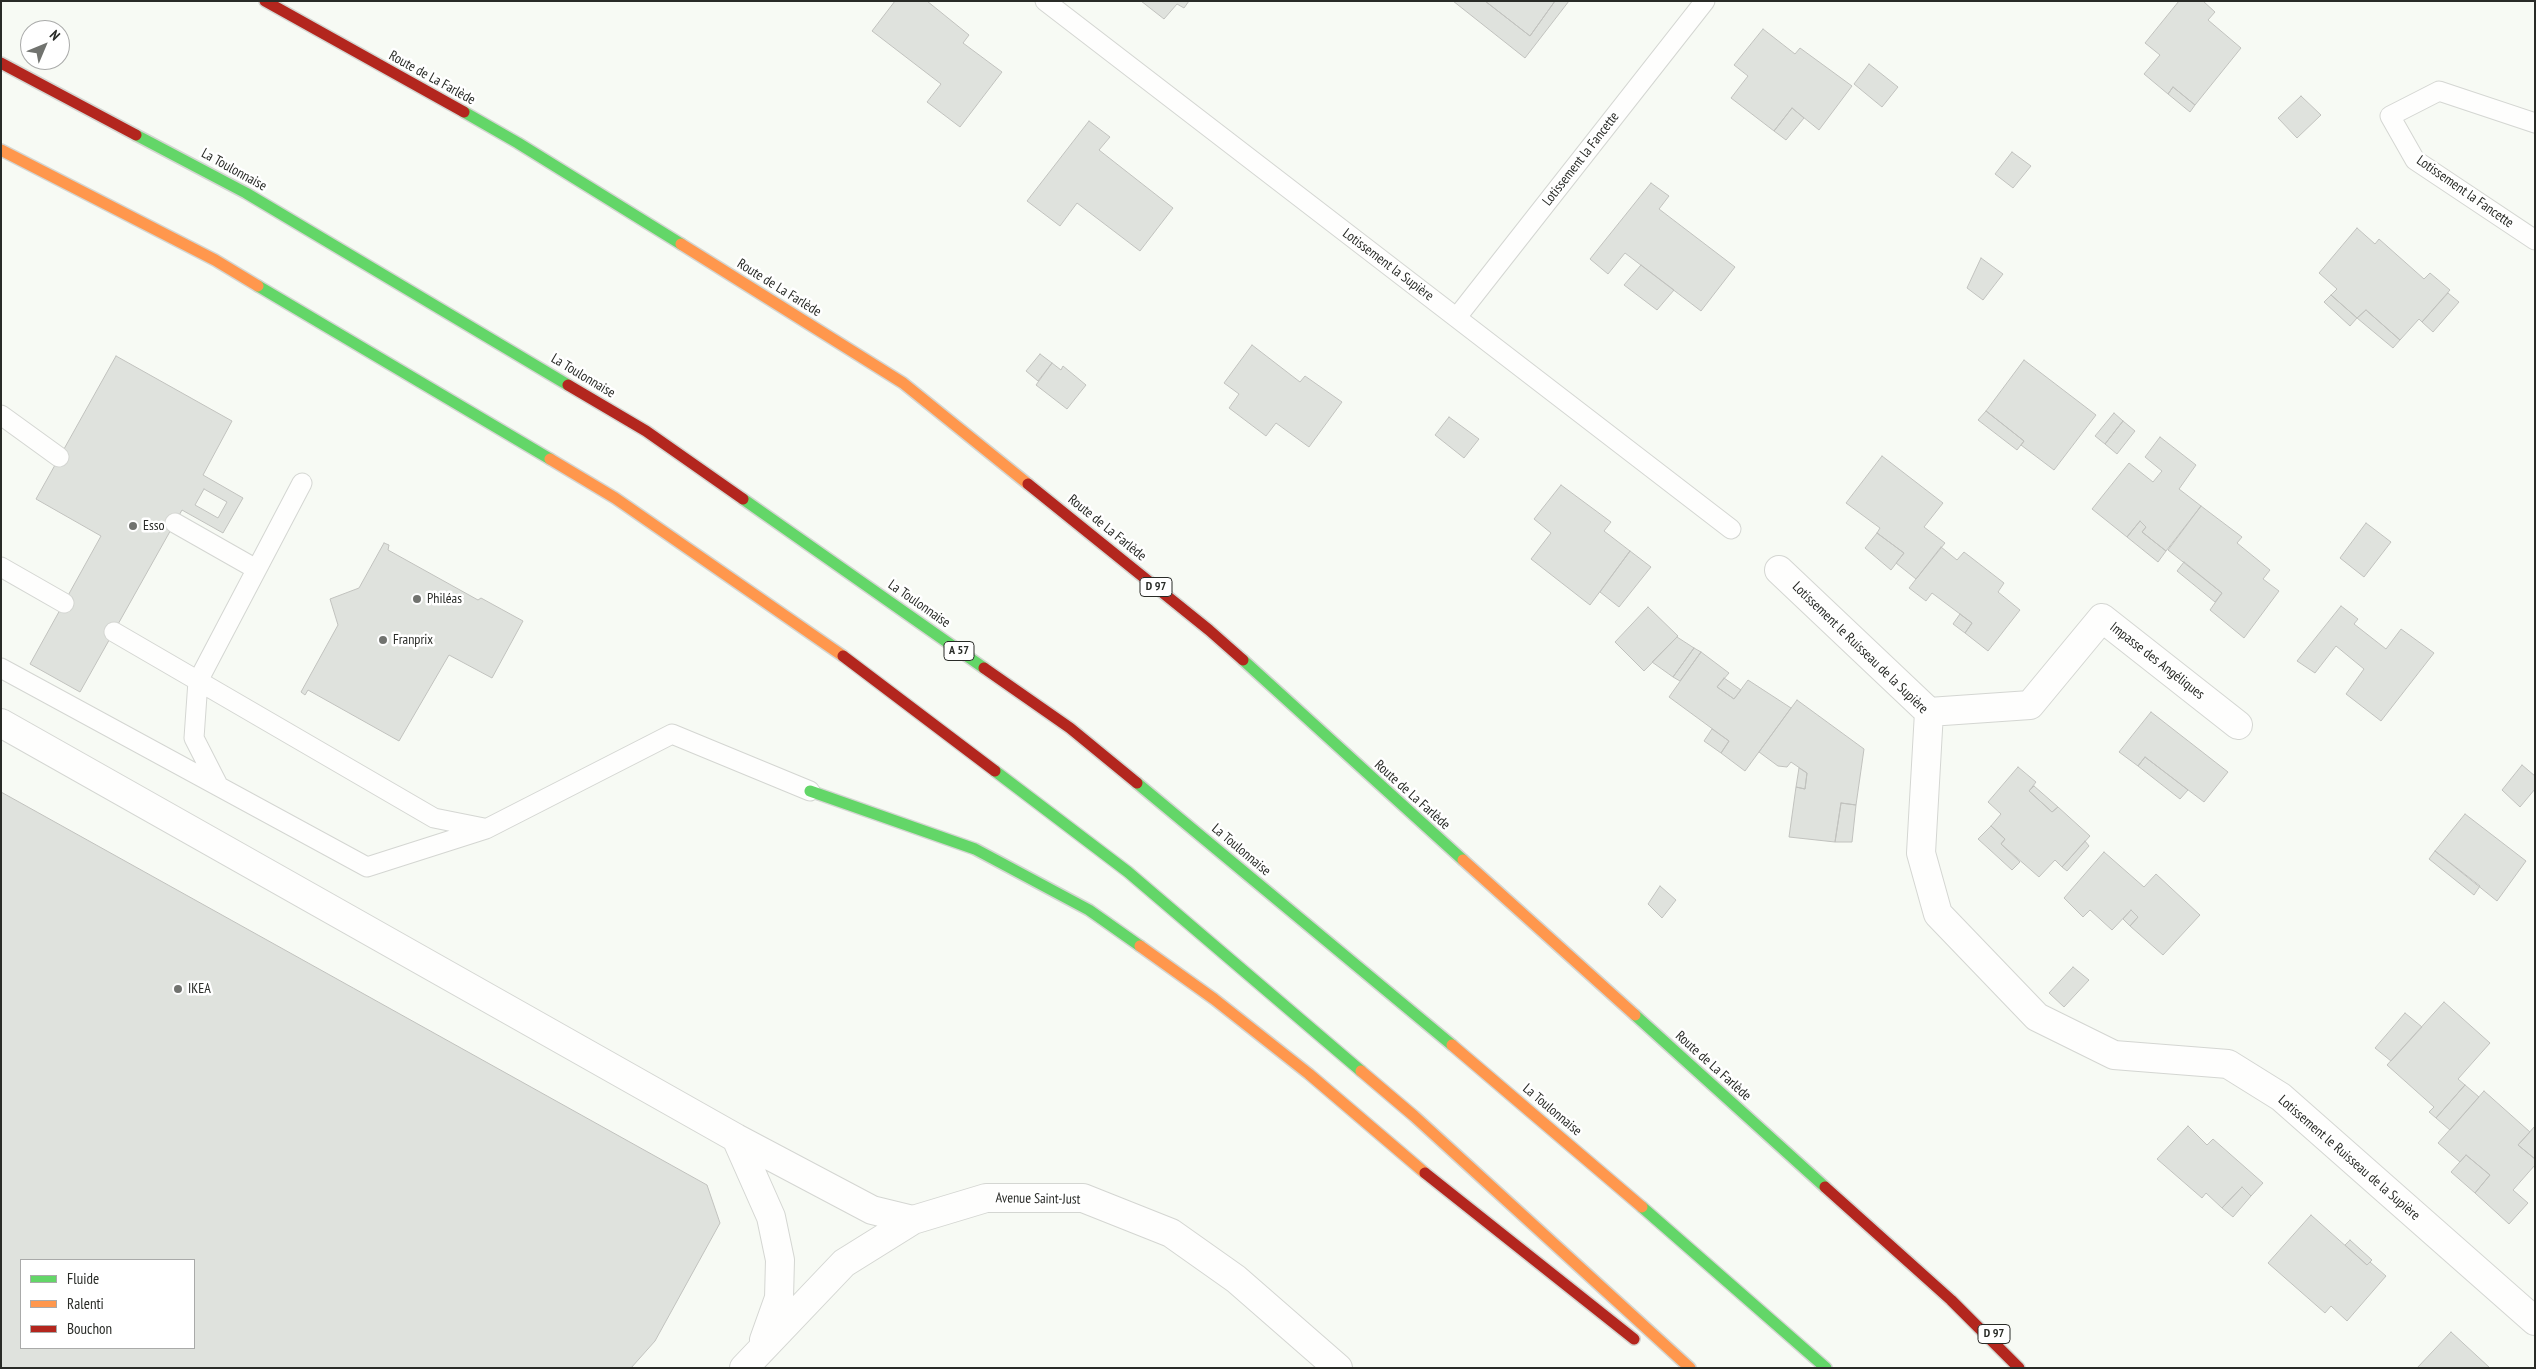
<!DOCTYPE html>
<meta charset="utf-8">
<style>
body{margin:0}
#map{position:relative;width:2536px;height:1369px;overflow:hidden;background:#f7faf4;font-family:"PT Sans Narrow",sans-serif}
canvas{display:block}
.frame{position:absolute;inset:0;border:2px solid #292b27;pointer-events:none}
.legend{position:absolute;left:20px;top:1259px;width:175px;height:90px;box-sizing:border-box;background:#fff;border:1px solid #a9aaa9;margin:0;padding:6px 9px;list-style:none;font-size:15px;color:#292b27}
.legend li{display:flex;align-items:center;gap:10px;height:25px}
.legend b{width:25px;border:1px solid #a9aaa9}
.north{position:absolute;left:20px;top:20px;width:50px;height:50px;box-sizing:border-box;background:#fff;border:1px solid #a9aaa9;border-radius:50%;rotate:45deg;font-size:14px;font-weight:700;line-height:20px;text-align:center;color:#292b27}
.north::after{content:'';display:block;margin:auto;width:18px;height:22px;background:#71736f;clip-path:polygon(50% 0,100% 100%,50% 72%,0 100%)}
</style>
<div id="map">
<canvas width="2536" height="1369"></canvas>
<div class="frame"></div>
<ul class="legend">
<li><b style="height:6px;background:#63d668"></b>Fluide</li>
<li><b style="height:6px;background:#ff974d"></b>Ralenti</li>
<li><b style="height:6px;background:#b3261e"></b>Bouchon</li>
</ul>
<div class="north">N</div>
</div>
<script>
const context = document.querySelector('canvas').getContext('2d');
context.lineJoin = 'round';
function fillPath(path, color) { context.fillStyle = color; context.fill(path, 'evenodd'); }
const poly = rows => new Path2D(rows.map(r => 'M' + r).join(''));
function strokePath(path, color, width, dash) { context.strokeStyle = color; context.lineWidth = width; context.lineCap = dash ? 'butt' : 'round'; context.setLineDash(dash || []); context.stroke(path); }
function drawText(font, color, halo, rows, align = 'center') {
  context.font = font + ' "PT Sans Narrow",sans-serif'; context.lineWidth = 5; context.setLineDash([]); context.textBaseline = 'middle'; context.strokeStyle = halo; context.fillStyle = color; for (const [text, x, y, turn = 0] of rows) {
    context.save(); context.translate(x, y); context.rotate((+turn || 0) * Math.PI / 180); context.textAlign = isNaN(turn) ? turn : align; if (halo) context.strokeText(text, 0, 0); context.fillText(text, 0, 0); context.restore();
  }
}
const building = poly([
 [895,1,927,1,969,35,963,43,1002,72,960,127,927,102,941,84,872,31,895,1],
 [1141,1,1189,1,1184,8,1177,4,1164,19,1141,1],
 [1453,1,1485,1,1530,36,1555,1,1569,1,1525,58,1453,1],
 [1485,1,1555,1,1530,36,1485,1],
 [2179,1,2203,1,2215,12,2208,20,2241,48,2195,105,2173,87,2168,94,2144,74,2160,55,2145,43,2179,1],
 [1763,29,1795,54,1800,48,1852,86,1819,130,1792,108,1774,131,1731,98,1748,76,1734,65,1763,29],
 [1869,64,1898,87,1882,107,1854,84,1869,64],
 [2173,87,2195,105,2190,112,2168,94,2173,87],
 [2301,96,2321,115,2297,138,2278,118,2301,96],
 [1792,108,1804,118,1786,140,1774,131,1792,108],
 [1089,121,1110,137,1099,150,1173,208,1140,251,1077,203,1060,226,1027,201,1089,121],
 [2012,152,2031,166,2013,188,1995,174,2012,152],
 [1651,183,1669,196,1659,209,1735,267,1701,311,1625,253,1608,274,1590,259,1651,183],
 [2357,228,2375,244,2379,239,2424,279,2430,273,2450,290,2422,322,2419,319,2400,340,2366,310,2357,318,2331,295,2337,289,2319,273,2357,228],
 [1981,258,2003,274,1983,300,1967,288,1981,258],
 [1641,265,1674,290,1657,310,1624,285,1641,265],
 [2448,293,2459,302,2433,332,2422,322,2448,293],
 [2331,295,2357,318,2350,326,2324,302,2331,295],
 [2366,310,2400,340,2393,348,2357,318,2366,310],
 [1252,345,1300,382,1305,376,1342,402,1309,447,1276,423,1266,436,1229,408,1239,394,1224,383,1252,345],
 [1040,354,1052,363,1038,381,1026,371,1040,354],
 [116,356,232,421,203,475,243,498,223,533,182,510,80,692,30,664,101,536,36,499,116,356],
 [2024,360,2096,415,2054,470,2021,445,2024,441,1986,411,2024,360],
 [1052,363,1061,370,1063,366,1086,385,1067,409,1036,385,1052,363],
 [1986,411,2024,441,2017,450,1978,420,1986,411],
 [2114,413,2123,421,2105,444,2095,436,2114,413],
 [1449,417,1479,439,1464,458,1435,435,1449,417],
 [2123,421,2135,431,2117,454,2105,444,2123,421],
 [2160,437,2196,465,2179,489,2201,506,2166,551,2142,532,2146,527,2140,521,2127,537,2092,509,2129,463,2153,482,2162,471,2145,457,2160,437],
 [1882,456,1943,503,1924,527,1945,543,1916,579,1896,563,1904,553,1877,533,1880,528,1846,503,1882,456],
 [1561,485,1611,522,1604,531,1630,551,1590,605,1531,559,1551,533,1534,519,1561,485],
 [204,489,227,502,218,518,195,505,204,489],
 [2201,506,2242,537,2237,543,2270,570,2263,579,2279,591,2244,638,2210,610,2222,593,2168,550,2201,506],
 [2140,521,2146,527,2142,532,2166,551,2158,562,2127,537,2140,521],
 [2366,523,2391,542,2364,577,2340,558,2366,523],
 [1877,533,1904,553,1891,570,1865,548,1877,533],
 [384,543,389,545,388,550,478,600,481,598,523,621,492,678,449,655,399,741,308,690,305,695,301,692,338,625,330,599,359,588,384,543],
 [1941,547,1957,560,1964,552,2004,583,1998,592,2020,610,1988,651,1965,633,1972,623,1932,593,1926,601,1909,588,1941,547],
 [1630,551,1651,567,1619,607,1600,592,1630,551],
 [2184,562,2222,593,2215,602,2177,571,2184,562],
 [2341,606,2358,619,2354,624,2386,649,2401,629,2434,653,2381,721,2346,694,2364,669,2336,646,2315,673,2297,661,2341,606],
 [1648,607,1678,636,1644,671,1615,642,1648,607],
 [1960,614,1972,623,1965,633,1953,624,1960,614],
 [1677,637,1694,648,1673,677,1652,662,1677,637],
 [1694,648,1701,652,1680,681,1673,677,1694,648],
 [1701,652,1729,673,1717,687,1734,699,1748,680,1791,708,1745,771,1721,753,1729,741,1669,697,1701,652],
 [1724,678,1741,690,1734,699,1717,687,1724,678],
 [1797,700,1864,749,1856,805,1841,803,1835,842,1789,837,1796,787,1805,789,1807,773,1791,762,1787,767,1778,766,1759,752,1797,700],
 [2151,712,2228,772,2204,802,2145,757,2138,766,2119,752,2151,712],
 [1712,729,1729,741,1721,753,1704,741,1712,729],
 [2145,757,2188,790,2180,799,2138,766,2145,757],
 [2522,765,2535,776,2535,789,2520,807,2502,790,2522,765],
 [2018,767,2036,782,2029,791,2052,812,2058,807,2090,836,2062,867,2055,860,2039,877,2001,844,2005,839,1991,826,2001,814,1988,802,2018,767],
 [1799,768,1807,773,1805,789,1796,787,1799,768],
 [2034,786,2058,807,2052,812,2029,791,2034,786],
 [1,792,707,1185,720,1223,655,1341,631,1368,1,1368,1,792],
 [21,1260,194,1260,194,1348,21,1348,21,1260],
 [1841,803,1856,805,1852,842,1835,842,1841,803],
 [2465,814,2526,861,2497,901,2435,851,2465,814],
 [1991,826,2005,839,2001,844,2020,862,2012,870,1978,839,1991,826],
 [2085,841,2089,846,2067,871,2062,867,2085,841],
 [2435,851,2480,886,2474,895,2429,859,2435,851],
 [2104,852,2144,887,2156,874,2200,915,2163,955,2130,926,2138,917,2131,910,2112,930,2090,910,2083,917,2064,898,2104,852],
 [1660,886,1676,900,1662,918,1648,904,1660,886],
 [2131,910,2138,917,2130,926,2123,919,2131,910],
 [2073,967,2089,980,2064,1007,2049,993,2073,967],
 [2444,1002,2490,1043,2458,1079,2465,1085,2436,1118,2429,1112,2434,1107,2387,1065,2444,1002],
 [2405,1013,2422,1027,2391,1061,2375,1048,2405,1013],
 [2465,1085,2479,1097,2450,1130,2436,1118,2465,1085],
 [2484,1091,2530,1132,2518,1145,2535,1159,2535,1165,2513,1190,2528,1203,2509,1224,2475,1193,2490,1175,2466,1155,2460,1162,2438,1143,2484,1091],
 [2188,1126,2207,1145,2213,1139,2263,1183,2251,1196,2242,1187,2222,1208,2206,1193,2202,1198,2157,1159,2188,1126],
 [2535,1126,2535,1159,2518,1145,2535,1126],
 [2466,1155,2490,1175,2475,1193,2451,1172,2466,1155],
 [2242,1187,2251,1196,2233,1217,2222,1208,2242,1187],
 [2311,1215,2367,1265,2370,1262,2386,1276,2347,1321,2331,1306,2325,1313,2268,1263,2311,1215],
 [2350,1240,2372,1260,2367,1265,2345,1245,2350,1240],
 [2451,1332,2490,1368,2417,1368,2451,1332]
]);
fillPath(building, '#dfe2dd');
strokePath(building, '#c1c2be', 1);
const lane = poly([
 [1045,1,1731,529],
 [2535,123,2439,91,2390,116,2415,160,2535,240],
 [1457,317,1705,1],
 [1,415,59,457],
 [175,523,256,569],
 [1,567,64,603],
 [114,632,434,818,484,828],
 [1,668,367,867,486,829,672,734,810,791],
 [218,785,194,738,198,681,302,483]
]);
const street = poly([
 [1779,570,1929,712,1921,853,1938,914,2037,1017,2114,1055,2228,1064,2281,1097,2535,1321],
 [1929,712,2030,705,2102,618,2238,725],
 [1,723,736,1138,872,1210,913,1220],
 [736,1138,771,1217,780,1260,779,1298,764,1340],
 [744,1368,844,1263,913,1220,986,1198,1083,1198,1171,1233,1236,1279,1338,1368]
]);
const fast = poly([
 [464,112,518,143,681,244],
 [136,135,246,193,568,385],
 [258,286,550,459],
 [743,499,984,668],
 [1243,660,1463,860],
 [995,771,1128,872,1361,1071],
 [1137,783,1452,1045],
 [810,791,975,849,1089,910,1140,946],
 [1635,1015,1825,1187],
 [1642,1207,1826,1368]
]);
const slow = poly([
 [1,150,215,260,258,286],
 [681,244,903,383,1028,484],
 [550,459,615,498,843,656],
 [1463,860,1635,1015],
 [1140,946,1214,999,1309,1074,1425,1173],
 [1452,1045,1642,1207],
 [1361,1071,1414,1116,1690,1368]
]);
const jam = poly([
 [265,1,464,112],
 [1,63,136,135],
 [568,385,646,431,743,499],
 [1028,484,1209,630,1243,660],
 [843,656,995,771],
 [984,668,1070,728,1137,783],
 [1425,1173,1634,1339],
 [1825,1187,1951,1300,2019,1368]
]);
strokePath(lane, '#d4d6d2', 21);
strokePath(street, '#d4d6d2', 30);
strokePath(fast, '#d4d6d2', 14);
strokePath(slow, '#d4d6d2', 14);
strokePath(jam, '#d4d6d2', 14);
strokePath(lane, '#fefefd', 19);
strokePath(street, '#fefefd', 28);
strokePath(fast, '#63d668', 11);
strokePath(slow, '#ff974d', 11);
strokePath(jam, '#b3261e', 11);
for (const [x, y, r, color] of [
 [133,526,5,"#71736f"],
 [417,599,5,"#71736f"],
 [383,640,5,"#71736f"],
 [178,989,5,"#71736f"]
]) { const dot = new Path2D(); dot.arc(x, y, r, 0, 2 * Math.PI); context.fillStyle = color; context.fill(dot); strokePath(dot, '#fff', 2); }
for (const [x, y, w] of [
 [1156,587,32],
 [959,651,30],
 [1994,1334,32]
]) { const box = new Path2D(); box.roundRect(x - w / 2, y - 9.5, w, 19, 4); context.fillStyle = '#fff'; context.fill(box); strokePath(box, '#292b27', 1); }
drawText('bold 12px', '#292b27', null, [
 ["D 97",1156,587],
 ["A 57",959,651],
 ["D 97",1994,1334]
]);
drawText('14px', '#292b27', '#fff', [
 ["Route de La Farlède",432,78,29],
 ["Lotissement la Fancette",1581,159,-52],
 ["La Toulonnaise",234,170,29],
 ["Lotissement la Fancette",2465,192,35],
 ["Lotissement la Supière",1388,265,37],
 ["Route de La Farlède",779,288,32],
 ["La Toulonnaise",583,376,31],
 ["Route de La Farlède",1107,528,39],
 ["La Toulonnaise",919,604,35],
 ["Lotissement le Ruisseau de la Supière",1860,648,44],
 ["Impasse des Angéliques",2157,661,38],
 ["Route de La Farlède",1412,795,42],
 ["La Toulonnaise",1241,850,40],
 ["Route de La Farlède",1713,1066,42],
 ["La Toulonnaise",1552,1110,40],
 ["Lotissement le Ruisseau de la Supière",2349,1158,41],
 ["Avenue Saint-Just",1038,1199,1]
]);
drawText('14px', '#292b27', '#fff', [
 ["Esso",143,526],
 ["Philéas",427,599],
 ["Franprix",393,640],
 ["IKEA",188,989]
], 'left');
</script>
